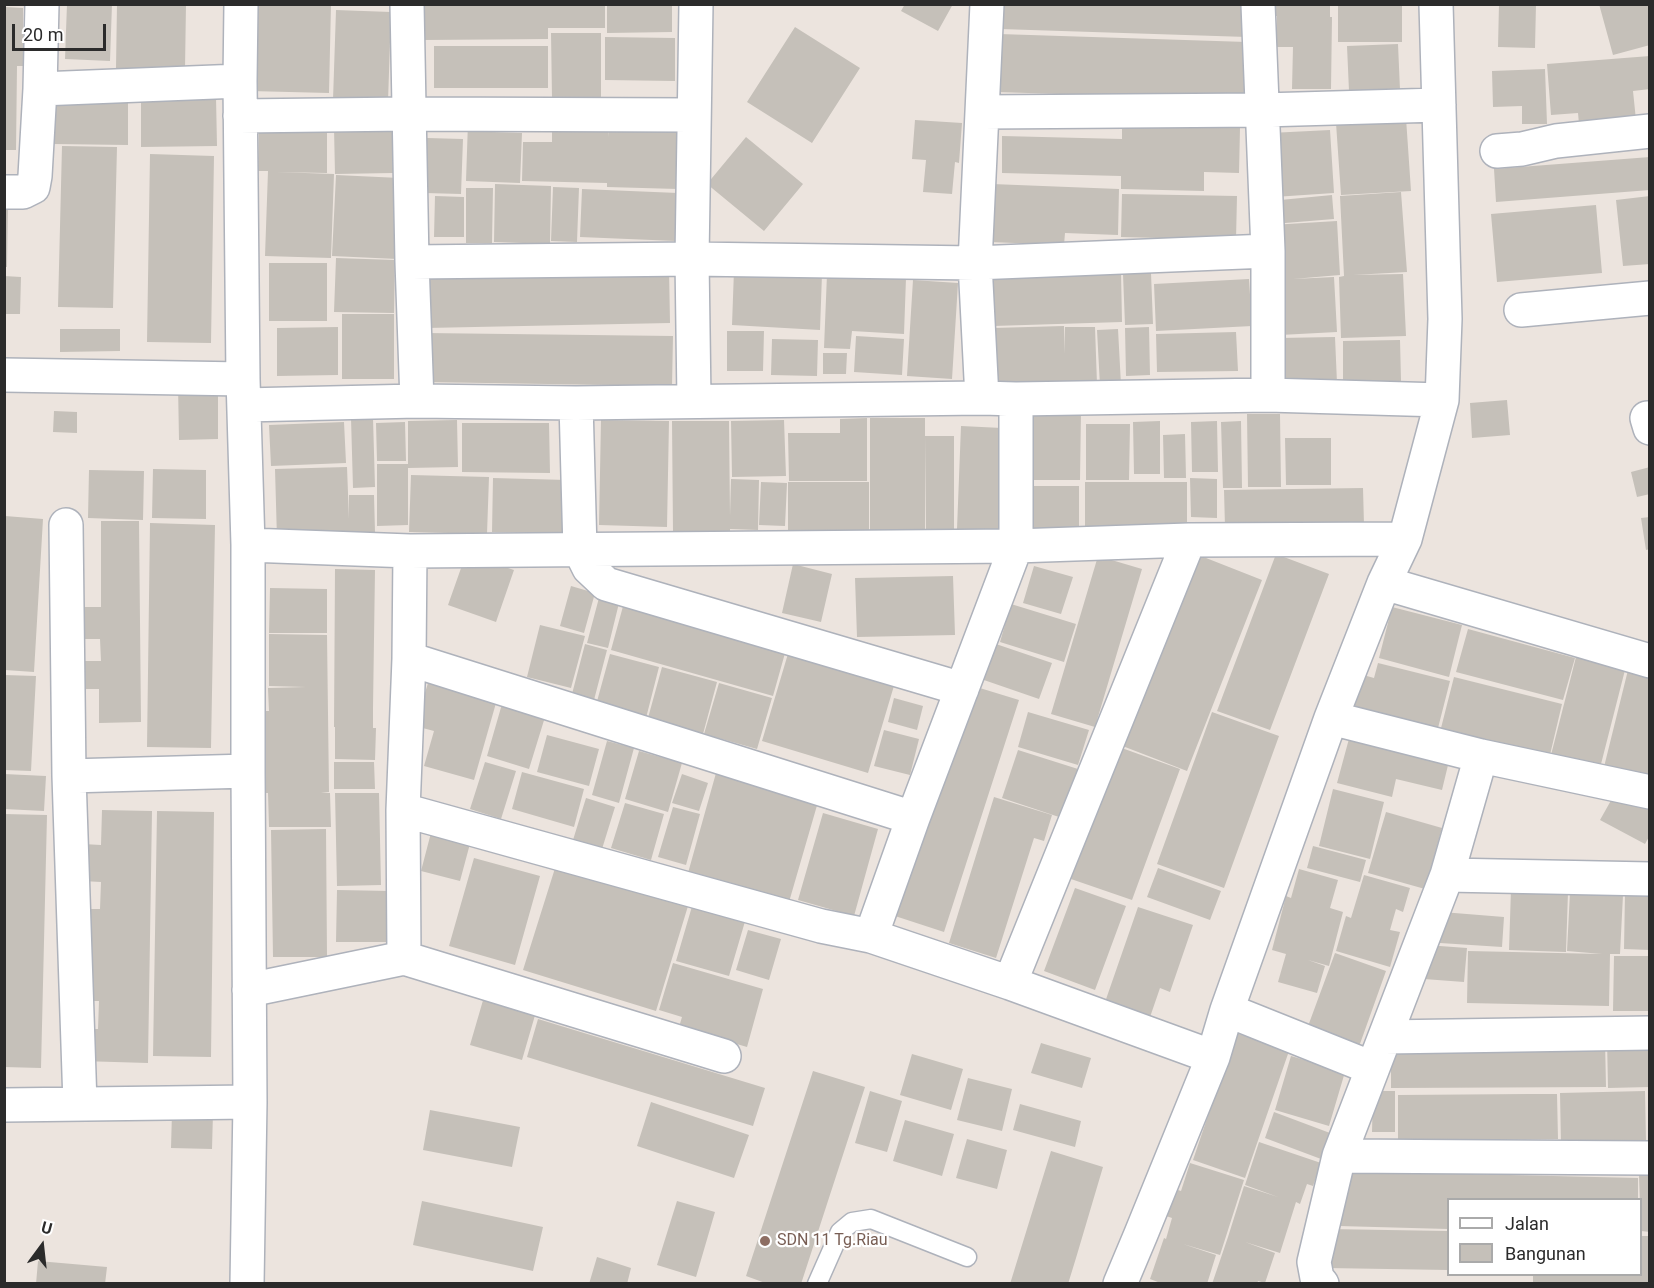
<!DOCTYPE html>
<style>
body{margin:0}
#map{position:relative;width:1654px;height:1288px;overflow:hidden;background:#ece4de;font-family:Roboto,sans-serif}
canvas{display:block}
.frame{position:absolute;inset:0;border:6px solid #2b2b2b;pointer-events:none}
.legend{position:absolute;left:1447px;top:1198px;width:195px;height:78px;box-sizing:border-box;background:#fff;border:2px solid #aaa;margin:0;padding:8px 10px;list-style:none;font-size:18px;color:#2b2b2b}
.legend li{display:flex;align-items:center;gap:12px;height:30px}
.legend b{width:30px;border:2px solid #aaa}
.north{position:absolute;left:12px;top:1216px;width:60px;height:60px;-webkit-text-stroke:4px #fff;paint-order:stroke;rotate:15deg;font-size:16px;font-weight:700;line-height:24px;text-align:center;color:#2b2b2b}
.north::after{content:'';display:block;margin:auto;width:21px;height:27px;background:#2b2b2b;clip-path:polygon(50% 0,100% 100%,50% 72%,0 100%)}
.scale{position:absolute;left:12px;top:24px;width:94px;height:27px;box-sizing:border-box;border:3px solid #2b2b2b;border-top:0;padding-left:8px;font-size:18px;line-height:21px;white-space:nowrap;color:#2b2b2b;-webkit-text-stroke:4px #fff;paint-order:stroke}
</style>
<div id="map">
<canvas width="1654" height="1288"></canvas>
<div class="frame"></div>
<ul class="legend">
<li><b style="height:8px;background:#fff"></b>Jalan</li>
<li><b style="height:16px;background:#c5c0b9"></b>Bangunan</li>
</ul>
<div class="north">U</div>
<div class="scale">20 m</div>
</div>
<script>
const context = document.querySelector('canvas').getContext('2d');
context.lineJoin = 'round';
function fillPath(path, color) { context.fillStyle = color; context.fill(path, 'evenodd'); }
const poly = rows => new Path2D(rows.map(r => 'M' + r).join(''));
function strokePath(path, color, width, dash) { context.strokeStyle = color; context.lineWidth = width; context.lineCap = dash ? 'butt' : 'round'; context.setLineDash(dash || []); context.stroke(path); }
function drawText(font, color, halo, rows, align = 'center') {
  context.font = font + ' Roboto,sans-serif'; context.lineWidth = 4.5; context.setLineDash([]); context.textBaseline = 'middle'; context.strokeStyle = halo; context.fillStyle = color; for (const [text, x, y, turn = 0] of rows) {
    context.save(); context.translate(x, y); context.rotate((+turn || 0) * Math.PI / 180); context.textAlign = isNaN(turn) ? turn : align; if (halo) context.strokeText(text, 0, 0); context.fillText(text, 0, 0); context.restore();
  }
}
fillPath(poly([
 [67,4,112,4,110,61,65,59],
 [117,4,186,4,185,69,116,68],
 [252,4,331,4,329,93,250,91],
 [424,4,605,4,605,28,548,28,548,39,424,40],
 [607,4,672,4,672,32,607,33],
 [905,4,953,4,938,31,901,11],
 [1001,4,1248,4,1247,37,1000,29],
 [1274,4,1330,4,1330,17,1332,17,1331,89,1292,89,1293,47,1276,47,1277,16,1273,16],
 [1338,4,1402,4,1402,42,1338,42],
 [1499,4,1536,4,1535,48,1498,47],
 [1599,4,1650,4,1650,45,1613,55],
 [5,7,23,8,23,66,17,66,16,150,5,150],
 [336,10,391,12,388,102,333,100],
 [795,27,860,68,812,143,747,102],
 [551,33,601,33,601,97,552,98],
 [999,34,1247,42,1245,100,997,92],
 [605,37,675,38,675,81,605,80],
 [1398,44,1400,90,1349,91,1347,46],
 [434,46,548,46,548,88,434,88],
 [1650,56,1650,89,1633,91,1636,120,1579,124,1578,113,1551,115,1547,64],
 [1545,69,1547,124,1522,124,1522,106,1493,107,1492,71],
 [53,95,128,96,128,145,53,144],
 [216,97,217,146,141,147,141,98],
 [1406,118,1411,191,1341,195,1336,123],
 [915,120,962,123,959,163,955,162,952,194,923,192,926,160,912,159],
 [468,122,493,123,493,132,522,133,520,183,466,181],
 [609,122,680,125,678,189,607,187,607,183,522,181,523,142,552,142,552,125,608,127,608,137],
 [1122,125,1240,128,1239,173,1204,172,1204,191,1121,189,1121,176,1002,173,1002,136,1122,139],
 [392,127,393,173,335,174,334,128],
 [1330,130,1334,193,1274,197,1270,133],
 [259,131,327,133,327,173,276,172,334,174,331,258,265,256,268,171,258,171],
 [746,137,803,184,764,231,707,184],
 [427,138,463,139,461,194,425,193],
 [62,146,117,147,113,308,58,307],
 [150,154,214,156,211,343,147,342],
 [1650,157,1650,190,1496,202,1494,169],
 [336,175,400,178,397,259,332,256],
 [495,184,551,186,550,244,494,242],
 [992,184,1119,189,1118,235,1065,233,1064,245,990,242],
 [553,187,579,188,577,242,551,241],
 [466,188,493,188,492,243,466,243],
 [582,189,678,193,676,241,580,237],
 [1401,192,1407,272,1353,275,1403,274,1406,336,1341,338,1339,277,1344,276,1340,196],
 [1122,194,1237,196,1236,240,1121,237],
 [1332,195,1334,219,1273,224,1270,201],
 [435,196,464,197,464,237,434,237],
 [1650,196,1650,264,1623,266,1616,200],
 [4,204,8,204,7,267,4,267],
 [1596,205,1602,273,1497,282,1491,214],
 [1337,221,1340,275,1293,279,1334,277,1337,332,1280,335,1271,225],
 [336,258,395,260,394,313,334,312],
 [269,263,327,263,327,321,269,321],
 [669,269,670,323,426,328,425,273],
 [734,270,822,274,820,330,732,325],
 [1121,272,1122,322,993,326,991,276],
 [1151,273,1153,324,1125,325,1123,274],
 [827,274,906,278,904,334,852,331,850,349,824,348],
 [4,276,21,277,20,314,4,314],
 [1249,279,1252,326,1156,331,1154,284],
 [913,280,958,283,952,379,907,376],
 [342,314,394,314,394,379,342,379],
 [1064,326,1065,354,1065,327,1095,327,1097,384,995,385,993,328],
 [338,327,338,375,277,376,277,328],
 [1149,327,1150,375,1126,376,1125,328],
 [60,329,120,329,120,351,60,352],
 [1118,329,1121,385,1100,386,1097,330],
 [727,331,764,331,763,371,727,371],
 [1236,332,1238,371,1157,372,1156,334],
 [425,333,673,336,672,386,424,382],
 [856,336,904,339,902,375,854,372],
 [1335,337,1337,383,1281,385,1279,338],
 [772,339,818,340,817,376,771,375],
 [1400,340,1401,381,1343,382,1343,341],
 [823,353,847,353,846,374,823,374],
 [178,384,218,384,218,439,179,440],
 [1507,400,1510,435,1472,438,1470,403],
 [54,411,77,412,77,433,53,432],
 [1030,411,1081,411,1080,480,1030,480],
 [1247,414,1280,414,1281,487,1248,487],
 [351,418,373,418,375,487,353,488],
 [867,418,867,481,789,481,788,433,840,433,840,419],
 [870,418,925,418,925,531,870,531],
 [457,420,458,467,408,468,408,525,377,526,377,464,408,464,408,421],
 [601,420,669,421,667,527,599,525],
 [784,420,786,476,732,477,731,421],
 [672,421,729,421,730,516,731,479,759,480,758,530,730,529,730,533,673,533],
 [1160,421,1160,474,1134,474,1133,422],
 [1217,421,1218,472,1192,472,1191,422],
 [1241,421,1242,488,1223,488,1221,422],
 [344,422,346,463,271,466,269,425],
 [405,422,406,461,377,461,376,423],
 [462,423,549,423,550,473,462,472],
 [1086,424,1130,424,1129,480,1086,480],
 [961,426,1002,428,998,531,957,529],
 [1185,434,1186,478,1164,478,1163,435],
 [925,436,954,436,954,533,926,533],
 [1285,438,1331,438,1331,485,1286,485],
 [347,467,349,519,349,495,374,495,375,532,277,539,275,469],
 [1650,467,1650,494,1637,497,1631,472],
 [153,469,206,470,206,519,152,518],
 [89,470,144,471,143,520,88,518],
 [411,475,489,477,487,534,409,532],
 [493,478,567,480,565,533,492,532],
 [1190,478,1217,479,1217,518,1191,517],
 [761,482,787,483,785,526,759,525],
 [788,482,869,482,869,532,788,533],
 [1085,482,1187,482,1187,530,1085,529],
 [1030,486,1079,486,1079,534,1030,534],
 [1363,488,1364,525,1225,527,1224,490],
 [5,516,43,519,34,672,5,670],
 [1650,517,1650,549,1646,550,1641,518],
 [101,521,139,521,141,722,99,723,99,689,84,689,84,661,101,661,100,639,82,639,82,607,101,607],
 [150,523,215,525,211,748,147,747],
 [466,554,514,570,496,622,448,605],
 [1276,554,1329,574,1270,730,1217,711],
 [1098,556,1142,569,1095,727,1051,714],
 [1201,556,1262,580,1187,771,1120,745,1168,621,1174,623],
 [793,564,832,574,821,622,782,613],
 [1034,566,1073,577,1061,614,1023,603],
 [335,569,375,570,373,708,373,728,376,728,375,760,335,759,335,727,334,727],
 [953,576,955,635,857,637,855,578],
 [571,586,595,593,584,633,560,626],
 [270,588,327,589,327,633,269,633],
 [600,594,620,599,608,648,587,643],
 [625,599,787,646,773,696,611,650],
 [1011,604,1076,624,1064,662,1000,642],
 [1392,607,1462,625,1449,677,1379,658],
 [540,625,585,636,571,688,527,677],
 [1468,629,1575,658,1563,700,1456,672],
 [269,634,327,635,329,792,321,793,330,793,331,827,269,827,268,793,265,793,264,711,269,711,268,688,306,687,269,686],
 [993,643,1052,663,1039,699,981,679],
 [585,644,607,650,594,700,572,694],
 [790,647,896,679,868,773,762,741],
 [610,654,659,667,646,718,596,705],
 [1576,657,1625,670,1600,768,1551,755],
 [1378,663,1450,681,1438,728,1347,705,1356,673,1374,678],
 [662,667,717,682,703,734,648,718],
 [1628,670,1650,675,1650,783,1603,771],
 [4,675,36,676,31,771,4,770],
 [1454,677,1562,704,1549,759,1440,732],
 [428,683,496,703,474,780,424,766,434,731,415,726],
 [719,683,772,698,757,749,704,734],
 [970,685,1019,700,944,932,895,916],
 [894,698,923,706,917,730,888,722],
 [502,704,545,717,529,769,487,756],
 [1028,712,1089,730,1078,765,1018,747],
 [1212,712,1279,736,1224,888,1157,864],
 [884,730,919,739,910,775,874,766],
 [547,735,599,749,589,786,537,772],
 [1350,735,1449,761,1442,790,1396,779,1392,797,1337,783],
 [607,741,634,748,619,803,592,795],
 [1119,747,1180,769,1132,900,1071,879],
 [1018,750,1078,769,1062,818,1002,798],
 [639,751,682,763,668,812,625,799],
 [334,762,374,762,375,789,334,789],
 [485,762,516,771,501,819,470,809],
 [522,772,584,789,574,827,512,809],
 [716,773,818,802,789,902,688,873],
 [4,774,46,776,44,811,4,809],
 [682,774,708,783,699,811,672,803],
 [1618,788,1650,805,1650,835,1645,844,1600,820],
 [1333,789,1384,802,1370,859,1319,846],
 [335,793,379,793,381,885,337,886],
 [994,797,1052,815,1044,841,1034,838,996,958,949,943],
 [586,798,615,807,602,849,573,840],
 [625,803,664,814,651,860,611,848],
 [673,807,700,814,686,865,658,857],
 [102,810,152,811,148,1063,81,1061,81,1029,98,1029,99,1001,82,1001,83,909,100,909,101,882,82,881,83,844,101,845],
 [157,811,214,812,211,1057,153,1056],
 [1386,812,1442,828,1425,889,1368,873],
 [823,813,878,829,854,916,798,900],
 [4,814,47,815,41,1068,4,1067],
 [326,829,327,957,273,957,271,830],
 [432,829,471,840,460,881,421,871],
 [1313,846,1366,860,1360,882,1307,868],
 [474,858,540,876,515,965,449,946],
 [556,865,688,906,656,1011,523,970],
 [1158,868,1221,891,1210,920,1147,897],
 [1299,869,1338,880,1330,908,1343,912,1329,966,1308,960,1325,966,1317,993,1278,982,1286,954,1272,950,1286,896,1291,898],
 [1364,875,1410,888,1403,912,1396,909,1390,930,1400,932,1390,967,1336,951,1346,916,1351,918],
 [1075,888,1126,906,1095,990,1044,971],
 [1511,889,1568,892,1566,952,1509,950],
 [337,890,390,891,390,942,336,942],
 [1570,892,1623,895,1620,954,1610,954,1609,1006,1467,1003,1468,951,1602,954,1567,951],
 [1625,893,1650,893,1650,950,1624,949],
 [693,903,746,918,729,976,676,961],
 [1138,907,1193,925,1170,992,1160,988,1149,1020,1104,1005],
 [1442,912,1504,917,1502,947,1440,943],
 [748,930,781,939,769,980,736,970],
 [1426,945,1467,948,1464,982,1424,979],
 [1335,953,1386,971,1356,1055,1304,1037],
 [1614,956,1650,956,1650,1011,1613,1011],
 [673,963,763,989,747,1047,679,1027,682,1017,659,1010],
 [486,990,538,1005,522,1060,470,1045],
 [538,1019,765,1088,753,1126,527,1057],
 [1236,1033,1289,1051,1245,1178,1193,1160],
 [1650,1038,1650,1087,1608,1088,1607,1039],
 [1605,1040,1606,1087,1391,1088,1391,1041],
 [1041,1043,1091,1058,1082,1088,1031,1073],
 [912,1054,963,1069,951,1110,900,1095],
 [1291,1056,1345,1072,1329,1126,1275,1110],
 [813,1071,865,1087,801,1284,768,1284,746,1276],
 [968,1078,1012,1089,1002,1131,957,1120],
 [870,1091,902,1101,887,1152,855,1143],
 [1373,1091,1395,1091,1395,1132,1372,1132],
 [1645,1091,1646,1142,1561,1145,1560,1093],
 [1528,1094,1557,1094,1558,1139,1398,1140,1398,1095],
 [651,1102,749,1135,734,1178,637,1146],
 [1020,1104,1081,1121,1075,1147,1013,1130],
 [430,1110,520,1127,512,1167,423,1150],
 [172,1112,213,1113,212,1149,171,1148],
 [1274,1112,1330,1133,1321,1159,1265,1138],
 [905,1120,954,1134,942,1176,893,1161],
 [967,1139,1007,1150,997,1189,956,1178],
 [1259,1142,1321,1163,1313,1186,1307,1184,1300,1204,1296,1202,1280,1253,1245,1242,1275,1253,1265,1283,1258,1281,1257,1284,1212,1284,1228,1237,1244,1186,1278,1197,1245,1185],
 [1051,1151,1103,1167,1076,1258,1068,1284,1010,1284],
 [1190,1163,1244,1180,1220,1255,1183,1244,1216,1255,1207,1284,1163,1284,1150,1279,1164,1238,1166,1239,1172,1218,1166,1216,1175,1189,1181,1191],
 [1340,1171,1638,1178,1638,1200,1448,1200,1448,1229,1339,1226],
 [1639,1175,1650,1175,1650,1232,1641,1231],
 [422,1201,543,1227,533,1271,413,1245],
 [677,1201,715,1212,696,1277,657,1265],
 [1327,1229,1448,1231,1448,1270,1327,1268],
 [1641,1236,1650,1236,1650,1283,1533,1282,1533,1275,1641,1275],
 [597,1257,631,1268,627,1284,589,1284],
 [38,1261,107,1267,105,1284,36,1284]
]), '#c5c0b9');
const lane = poly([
 [817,1284,840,1232,852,1222,871,1219,967,1257]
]);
const street = poly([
 [241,4,240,81,243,379,248,545,248,771,250,1102,247,1284],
 [407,4,412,262,417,401],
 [1258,4,1268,251,1268,395],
 [40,89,240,81],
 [983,112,1263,110,1439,105],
 [240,116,408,114,693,115],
 [1497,151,1522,149,1556,141,1650,131],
 [4,192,23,192,33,187,35,176,40,89,42,4],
 [412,262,692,259,975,263,1268,251],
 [1521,310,1650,298],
 [4,375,243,379],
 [982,398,975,263,987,4],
 [694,401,692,259,696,4],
 [576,403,580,550,589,568,606,584,962,689],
 [244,405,417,401,576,403,982,398,1016,399,1268,395,1442,400],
 [1647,418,1650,428],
 [66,525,69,776,80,1104],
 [248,545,410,551,1016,546,1189,540,1405,539],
 [1384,583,1650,661],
 [409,659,913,818],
 [1331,718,1481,756,1650,792],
 [1481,756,1447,875,1339,1156,1650,1158],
 [69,776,248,771],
 [403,810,821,926,871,936,1010,983,1213,1057],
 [1447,875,1650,879],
 [871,936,913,818,1016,546,1016,399],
 [404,958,403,810,409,659,410,551],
 [1010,983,1189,540],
 [249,990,404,958,724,1056],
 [1227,1010,1372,1068],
 [1385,1037,1650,1033],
 [4,1105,250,1102],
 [1120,1284,1141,1234,1213,1057,1227,1010,1331,718,1384,583,1405,539,1442,400,1445,319,1436,4],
 [1322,1284,1317,1278,1314,1262,1339,1156]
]);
strokePath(lane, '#aeb2bb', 21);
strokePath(street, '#aeb2bb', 36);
strokePath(lane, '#fff', 18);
strokePath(street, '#fff', 33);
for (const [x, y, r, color] of [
 [765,1241,6,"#8d6e63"]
]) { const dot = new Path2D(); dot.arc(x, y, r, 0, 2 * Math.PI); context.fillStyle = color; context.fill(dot); strokePath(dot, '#fff', 2); }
drawText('16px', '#785e54', '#fff', [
 ["SDN 11 Tg.Riau",777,1241]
], 'left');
</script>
